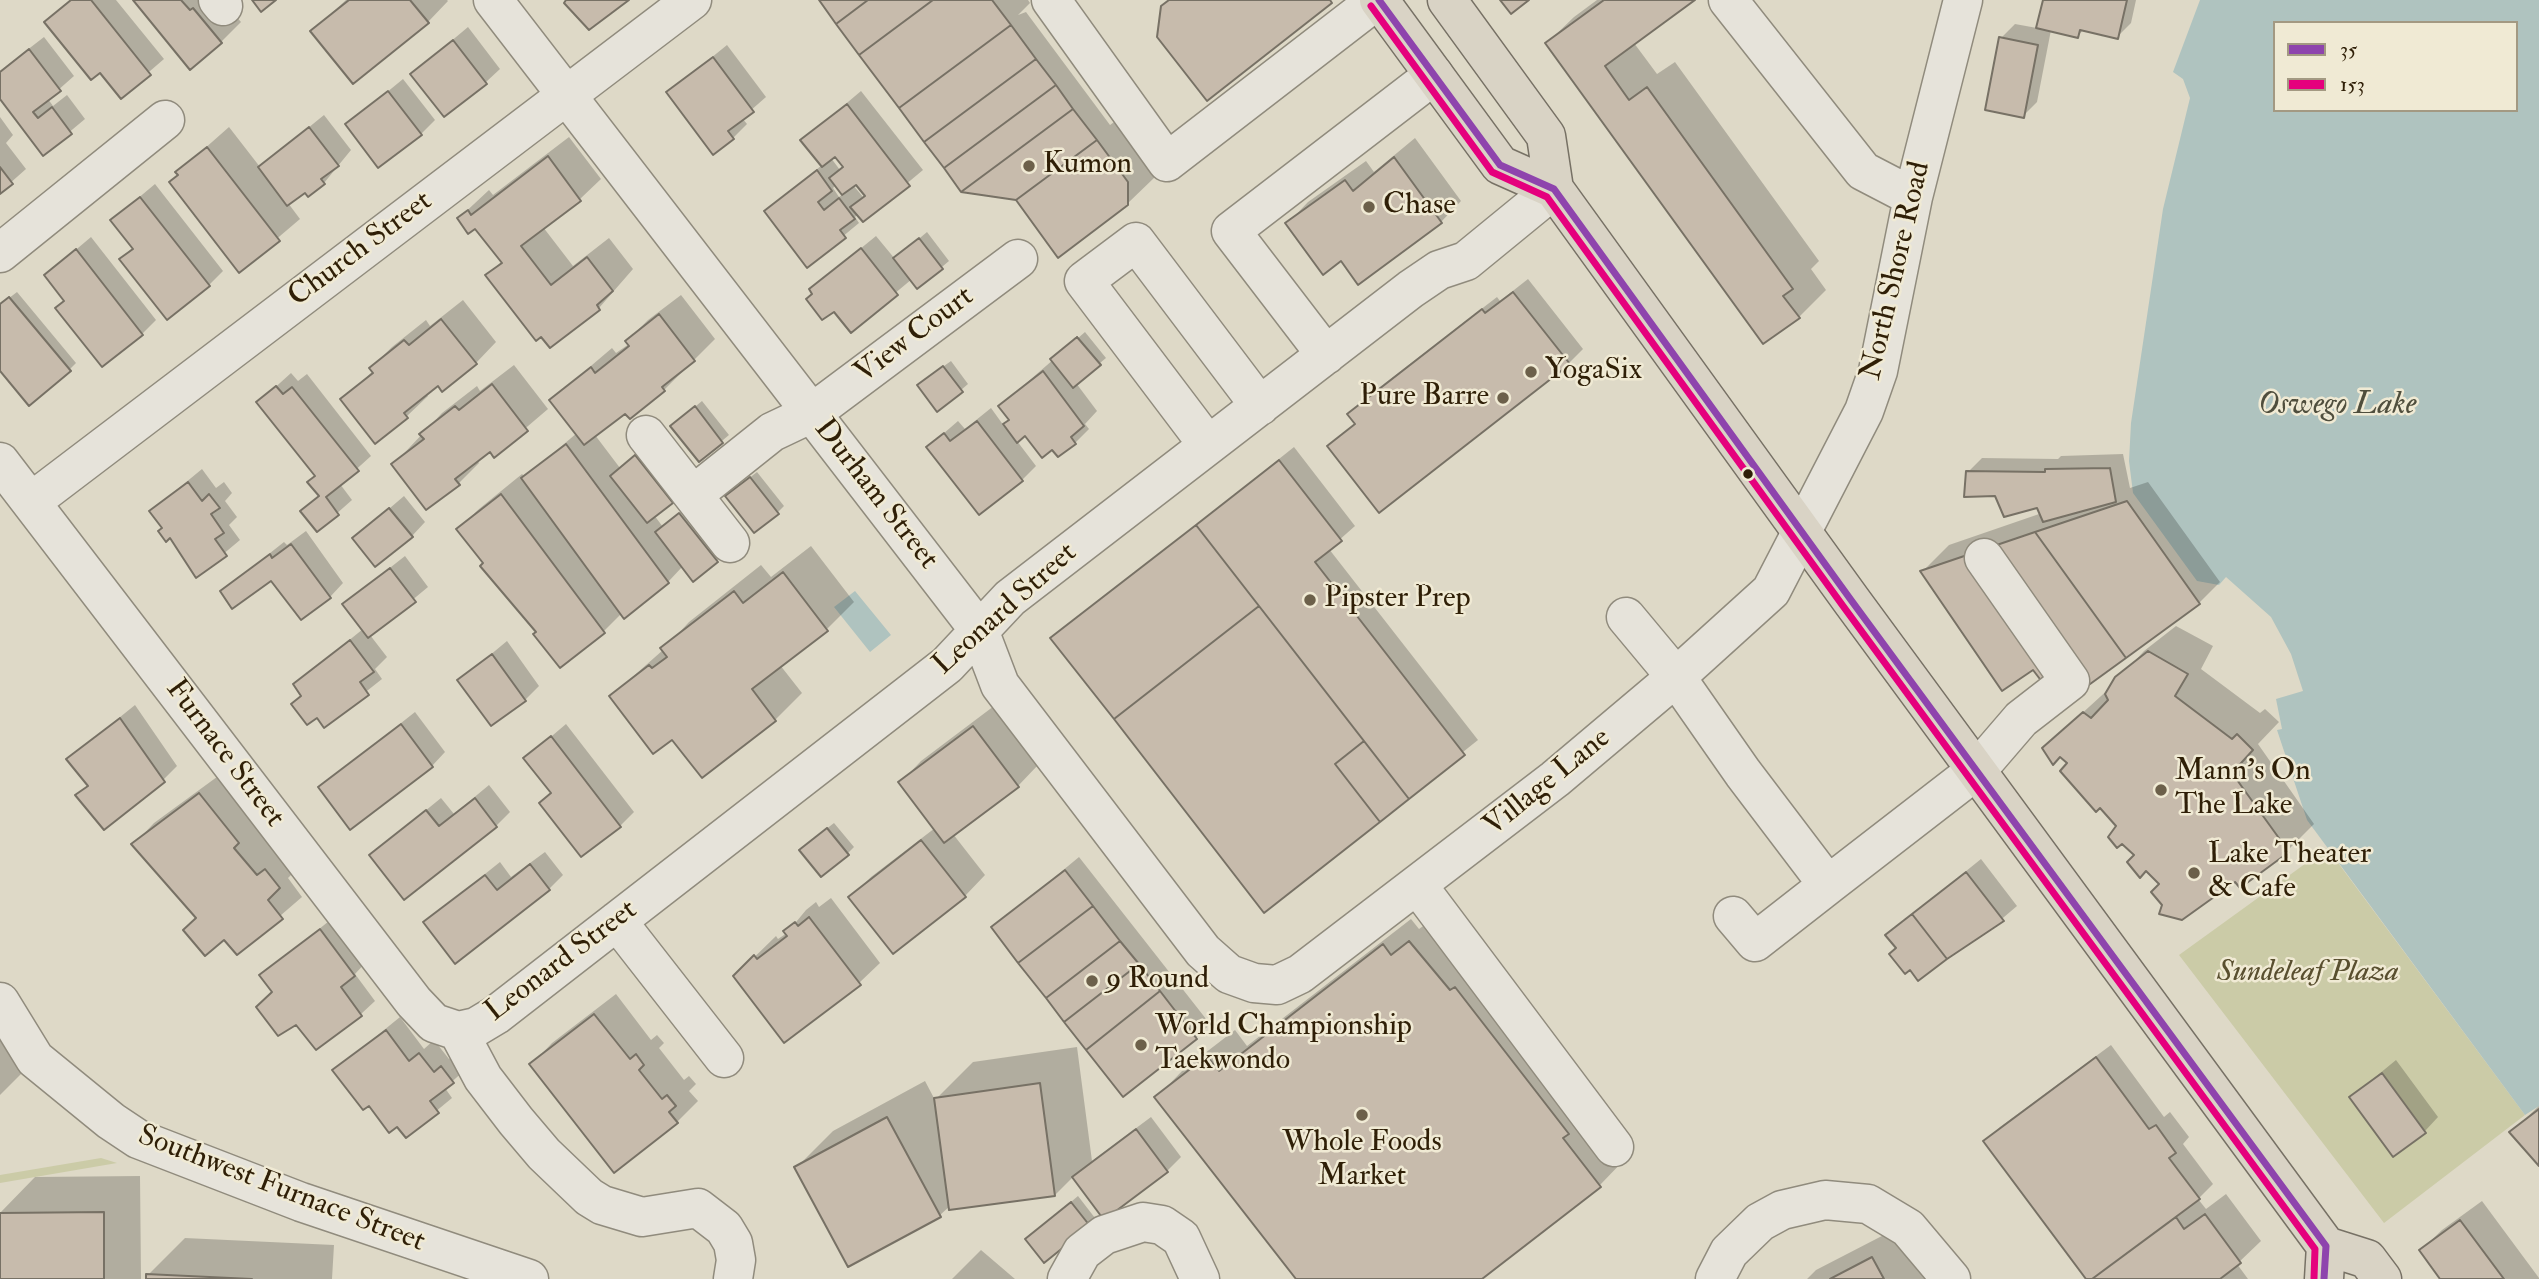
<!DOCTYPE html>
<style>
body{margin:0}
#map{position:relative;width:2539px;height:1279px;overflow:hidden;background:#ded9c7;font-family:"IM FELL Double Pica",serif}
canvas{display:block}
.legend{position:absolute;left:2273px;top:21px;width:245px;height:91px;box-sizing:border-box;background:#f0ead4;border:2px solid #a39982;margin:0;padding:9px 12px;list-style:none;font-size:21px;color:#2f1f07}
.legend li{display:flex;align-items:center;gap:14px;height:35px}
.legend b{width:35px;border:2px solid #a39982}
</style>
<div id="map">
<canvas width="2539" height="1279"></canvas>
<ul class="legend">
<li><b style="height:9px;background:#8e44ad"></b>35</li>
<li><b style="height:9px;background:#e5007d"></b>153</li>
</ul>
</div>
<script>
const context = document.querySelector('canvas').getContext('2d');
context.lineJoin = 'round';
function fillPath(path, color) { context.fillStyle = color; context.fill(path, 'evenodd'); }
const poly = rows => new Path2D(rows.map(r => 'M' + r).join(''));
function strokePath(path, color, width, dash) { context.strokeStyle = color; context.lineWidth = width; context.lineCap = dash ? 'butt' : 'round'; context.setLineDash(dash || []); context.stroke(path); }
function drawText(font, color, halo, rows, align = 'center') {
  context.font = font + ' "IM FELL Double Pica",serif'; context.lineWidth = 5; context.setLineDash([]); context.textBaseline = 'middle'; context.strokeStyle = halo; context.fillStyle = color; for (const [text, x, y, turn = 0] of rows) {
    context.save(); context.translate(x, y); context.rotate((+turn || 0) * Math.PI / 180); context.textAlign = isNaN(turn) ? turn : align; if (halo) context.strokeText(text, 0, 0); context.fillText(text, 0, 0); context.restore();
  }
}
fillPath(poly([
 [2327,848,2525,1115,2384,1223,2179,955],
 [101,1158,117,1163,0,1183,0,1175]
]), '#cbcba7');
fillPath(poly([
 [2200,0,2539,0,2539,1106,2525,1115,2307,820,2277,730,2282,729,2276,699,2303,691,2291,654,2271,617,2226,577,2219,585,2197,581,2133,493,2129,461,2131,423,2163,209,2190,98,2183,79,2173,72],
 [2275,23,2516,23,2516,110,2275,110],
 [855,591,891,635,870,652,834,607]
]), '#afc3bf');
fillPath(poly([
 [70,0,116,0,164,59,121,96,100,70,46,23],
 [135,0,222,0,241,22,221,42],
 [346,0,447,0,448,1,428,22,312,31],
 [821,0,1028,0,1030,3,1018,15,1026,12,1110,125,1124,115,1154,155,1155,177,1127,204,1017,199],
 [1597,0,1692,0,1634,43,1657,74,1675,62,1819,261,1811,269,1826,290,1799,317,1547,43,1574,17],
 [2044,0,2136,0,2131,23,2117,37,2084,29,2078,36,2051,30,2037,102,2023,116,2001,38,2015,24,2037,28],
 [468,27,500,69,486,82,412,74],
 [44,37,74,76,48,99,53,106,67,95,85,119,43,154,0,96,0,71],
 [727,45,766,97,742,118,747,124,733,138,669,92],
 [403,79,435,120,421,134,347,125],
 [861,91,923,170,863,220,858,214,855,217,859,223,807,266,766,211,822,165,803,140],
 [835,155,844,166,840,170,831,158],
 [856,182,866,194,863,197,853,185],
 [836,185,843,194,839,197,833,188],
 [324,115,351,150,324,183,305,190,288,203,300,219,240,270,178,172,229,127,260,167],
 [0,117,13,135,6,143,26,169,0,192],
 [569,137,601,179,580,199,543,227,573,266,609,238,633,269,599,308,550,346,488,275,502,261,475,226,459,218,489,190,493,195],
 [1415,138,1461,201,1441,222,1342,259,1288,223,1308,202,1366,161,1374,172],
 [155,184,223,271,209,285,121,259,133,247,112,220],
 [927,232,949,261,918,287,912,279,851,330,811,289,876,236,895,259],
 [91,237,156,320,142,334,65,300,46,275],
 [1528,279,1583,349,1569,363,1329,446,1356,423,1350,414,1363,400,1497,297,1500,301],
 [17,292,76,363,69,370,0,368,0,305],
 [681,295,715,339,664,390,630,416,626,411,595,435,620,468,650,443,686,488,654,515,663,527,694,500,731,547,717,561,683,566,668,582,622,613,604,631,538,631,458,529,479,509,522,474,525,477,577,433,551,400,612,348,616,353,629,344,627,341,648,320],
 [463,300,496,342,476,363,426,394,428,396,407,416,375,442,342,400,373,371,371,368,392,347,426,320,430,326],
 [1085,332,1106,358,1076,383,1097,411,1085,424,1089,429,1075,443,1053,448,1026,434,1017,441,1036,466,1022,480,928,447,958,421,965,429,991,408,1004,426,1010,420,1000,406],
 [951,361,968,384,961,390,926,379],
 [514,365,548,409,494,455,490,450,477,460,479,463,459,483,427,508,393,465,442,413,477,386,480,391],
 [291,373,298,381,307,374,371,456,340,484,352,500,318,530,303,511,320,495,316,475,259,402],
 [702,401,729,435,699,460,679,420],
 [1294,447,1355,526,1329,549,1478,740,1265,910,1205,518],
 [2123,454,2130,488,2148,482,2220,582,2199,603,2029,727,2043,681,2033,668,1923,571,1949,545,2042,513,2038,505,1996,495,1968,472,1982,458,2058,459,2061,456],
 [202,469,216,488,224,482,232,493,225,501,237,517,229,525,240,540,197,576,151,511],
 [757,472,784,506,778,512,734,490],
 [404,496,425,522,412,536,355,538],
 [306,531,343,583,330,597,271,579,222,591,284,542,287,545],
 [811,546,854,602,827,629,780,665,802,693,775,720,672,737,611,696,663,650,689,622,761,565,771,577],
 [405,556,428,587,370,635,387,657,375,669,382,679,324,725,317,715,293,704,303,694,295,684,363,629,344,604],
 [2176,626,2213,646,2201,669,2260,713,2265,709,2279,722,2258,744,2314,824,2287,851,2235,880,2164,905,2162,884,2137,855,2118,826,2069,763,2061,755,2044,748,2112,686,2144,651],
 [507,641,539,686,525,700,460,680],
 [135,705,177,766,163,780,77,796,89,784,68,759],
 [994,706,1038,765,1018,786,953,834,985,875,965,896,851,897,871,877,935,828,901,782,921,761],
 [415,712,445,752,432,766,320,787],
 [566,724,634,812,620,826,552,792,526,758],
 [221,774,259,821,254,826,279,855,300,866,288,878,302,897,237,953,225,938,198,918,134,844,154,823],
 [489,785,510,812,496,826,371,855,441,798,454,814],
 [834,823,854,847,848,853,808,843],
 [545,852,563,875,549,889,425,922,500,862,511,877],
 [1079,857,1210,1024,1196,1038,993,928],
 [1981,859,2017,906,1977,940,1974,936,1897,947,1887,935],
 [831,898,880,963,859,983,735,976,776,936,778,939,787,933,806,910,816,902,819,907],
 [1437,916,1626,1158,1600,1185,1479,1279,1298,1279,1157,1097,1183,1070,1235,1030,1247,1046,1411,919,1419,929],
 [334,917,367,961,355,974,375,1001,361,1014,274,991,262,975],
 [616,994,651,1040,657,1035,664,1043,659,1048,684,1080,689,1076,696,1084,689,1091,698,1101,677,1122,532,1064,552,1043],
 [400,1017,424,1049,434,1040,449,1059,456,1054,467,1068,445,1088,452,1098,406,1136,397,1124,335,1070],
 [0,1035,25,1070,0,1095],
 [2111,1045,2164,1117,2170,1112,2189,1137,2183,1144,2213,1184,2198,1199,2206,1209,2226,1194,2261,1241,2237,1264,2248,1279,2094,1279,2094,1275,2088,1279,1986,1141,2000,1127],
 [1077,1047,1092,1161,1151,1117,1181,1157,1167,1171,1105,1217,1074,1176,1055,1195,950,1206,940,1215,848,1265,796,1168,833,1131,925,1081,935,1100,973,1062],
 [2396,1060,2438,1117,2425,1131,2351,1097],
 [2539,1106,2539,1163,2511,1132],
 [140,1176,141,1279,0,1279,0,1213,35,1177],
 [1078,1196,1095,1218,1089,1224,1034,1233],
 [2482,1201,2539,1278,2539,1279,2442,1279,2421,1250,2442,1230],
 [1909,1222,1939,1279,1807,1279,1816,1270],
 [185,1238,334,1245,332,1279,147,1279,148,1275],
 [981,1250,1015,1279,952,1279]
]), '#0003');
const building = poly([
 [71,0,91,0,151,75,121,99,100,73,91,80,44,22,71,0],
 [133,0,181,0,190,10,193,8,222,43,190,70,133,0],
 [252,0,276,0,261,12,252,0],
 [349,0,410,0,429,23,353,84,310,31,349,0],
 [566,0,629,0,589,30,564,3,566,0],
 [819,0,868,0,836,24,819,0],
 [868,0,933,0,859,55,836,24,868,0],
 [933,0,992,0,1011,25,899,108,859,55,933,0],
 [1169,0,1330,0,1332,3,1207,101,1157,37,1161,6,1169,0],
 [1500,0,1529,0,1511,14,1500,0],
 [1604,0,1695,0,1605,66,1629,100,1647,87,1793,289,1783,296,1800,318,1763,344,1545,43,1604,0],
 [2043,0,2127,0,2118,39,2080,30,2078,38,2036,28,2043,0],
 [1011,25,1036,59,924,142,899,108,1011,25],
 [1999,37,2038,45,2024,118,1985,110,1999,37],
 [453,40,487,84,444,117,410,74,453,40],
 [29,49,61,91,33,112,38,118,52,107,72,134,43,156,0,99,0,72,29,49],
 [713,57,754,112,728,131,734,139,713,155,666,92,713,57],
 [1036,59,1056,85,944,168,924,142,1036,59],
 [1056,85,1073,109,961,192,944,168,1056,85],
 [388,91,422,135,378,168,345,124,388,91],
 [847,104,910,186,863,222,850,207,865,196,856,185,842,195,829,178,843,167,835,157,822,167,800,140,847,104],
 [1073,109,1097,140,1016,200,961,192,1073,109],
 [309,127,339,166,321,179,325,184,308,197,305,193,287,206,258,167,309,127],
 [1097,140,1128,182,1128,205,1058,258,1016,200,1097,140],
 [207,147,280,241,239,273,169,182,178,175,175,172,207,147],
 [548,156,581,201,521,246,551,285,587,257,613,291,597,305,600,310,550,348,541,337,536,341,485,275,502,263,475,229,468,234,457,218,468,210,471,215,548,156],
 [1394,157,1442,223,1358,285,1341,261,1323,275,1285,223,1345,180,1353,191,1394,157],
 [0,167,13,184,0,194,0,167],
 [817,170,832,191,818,202,824,210,839,198,855,219,840,230,846,238,807,268,764,211,817,170],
 [140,197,210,286,167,320,119,259,133,249,110,220,140,197],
 [919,238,943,269,917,289,893,258,919,238],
 [861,248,898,295,851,333,834,312,822,320,806,299,812,294,809,289,861,248],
 [76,249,143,335,102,367,55,308,64,301,44,275,76,249],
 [1513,292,1570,364,1379,513,1327,446,1355,424,1347,414,1482,309,1485,313,1513,292],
 [9,297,71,371,29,406,0,371,0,304,9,297],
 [659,314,695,361,662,387,665,391,630,419,625,414,584,445,549,400,591,367,595,373,629,346,625,341,659,314],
 [441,319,477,364,442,392,438,386,404,413,408,418,375,444,340,399,373,373,369,368,404,340,409,345,441,319],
 [1077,337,1101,365,1073,388,1050,359,1077,337],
 [943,366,963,392,937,412,917,385,943,366],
 [1043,371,1084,426,1071,437,1076,444,1058,457,1052,450,1042,458,1025,436,1017,443,1003,424,1009,420,998,406,1043,371],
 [492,384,528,431,494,458,490,452,455,479,460,485,426,510,391,464,424,439,419,434,455,406,459,410,492,384],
 [276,386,283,394,292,387,359,471,326,497,339,515,317,532,300,511,319,496,307,482,315,476,256,402,276,386],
 [695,406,723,443,699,462,670,426,695,406],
 [977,421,1023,481,979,515,926,447,944,433,950,441,977,421],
 [566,444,669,583,624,619,521,478,566,444],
 [635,455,673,503,647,523,610,476,635,455],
 [1279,460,1342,541,1315,562,1465,755,1409,799,1196,525,1279,460],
 [2110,468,2116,502,2043,522,2037,508,2004,517,1995,496,1964,497,1966,471,2045,472,2045,469,2110,468],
 [750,477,779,514,754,533,725,496,750,477],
 [188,482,202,501,209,494,220,508,211,514,224,533,215,539,227,556,196,578,170,538,166,542,158,531,162,528,149,511,188,482],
 [501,494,605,633,560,668,533,634,536,632,480,566,483,563,456,529,501,494],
 [2127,501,2200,604,2126,658,2035,532,2127,501],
 [389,508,413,537,375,567,352,538,389,508],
 [679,513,718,562,693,582,655,532,679,513],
 [1196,525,1259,606,1114,719,1050,638,1196,525],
 [2035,532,2126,658,2028,729,2046,687,2033,670,2002,691,1920,571,2035,532],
 [291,544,331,598,301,620,271,581,232,609,220,591,270,554,272,558,291,544],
 [390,568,416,602,368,638,342,604,390,568],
 [783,572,828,631,752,689,776,721,702,778,672,740,653,754,609,696,649,665,652,668,667,657,660,648,734,591,743,603,783,572],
 [1259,606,1364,741,1335,764,1380,822,1264,913,1114,719,1259,606],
 [350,640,374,672,360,682,369,695,324,728,317,718,307,725,291,704,301,696,293,684,350,640],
 [2148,651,2188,674,2175,696,2232,739,2237,734,2253,750,2232,773,2289,852,2240,888,2235,882,2182,920,2159,914,2162,905,2151,892,2159,884,2146,871,2140,878,2127,862,2134,855,2122,844,2117,848,2108,837,2116,826,2100,808,2096,812,2060,771,2067,763,2060,757,2053,765,2042,748,2083,712,2091,718,2108,700,2105,694,2115,677,2148,651],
 [492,654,526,701,491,726,457,680,492,654],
 [120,718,165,782,104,830,75,795,88,786,66,759,120,718],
 [401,724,433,767,350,830,318,787,401,724],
 [973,726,1019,787,944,843,898,782,973,726],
 [551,736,621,827,581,857,539,803,551,793,523,758,551,736],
 [1364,741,1409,799,1380,822,1335,764,1364,741],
 [199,793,239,843,234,848,257,875,265,869,280,888,268,900,283,919,237,955,224,940,205,956,183,930,196,918,131,844,199,793],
 [475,798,497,827,404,900,369,855,426,810,439,826,475,798],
 [827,828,849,855,821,877,799,850,827,828],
 [921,840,966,897,893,954,848,897,921,840],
 [530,864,550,890,455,964,423,922,485,875,497,890,530,864],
 [1065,870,1093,906,1018,963,991,927,1065,870],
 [1966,872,2004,921,1947,959,1912,914,1966,872],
 [1093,906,1120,941,1046,998,1018,963,1093,906],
 [1912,914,1947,959,1918,981,1910,970,1905,974,1889,954,1896,948,1885,935,1912,914],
 [809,917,861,985,784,1043,733,976,754,955,757,959,787,936,783,931,795,922,798,926,809,917],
 [320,929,355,976,341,987,362,1016,316,1050,296,1025,278,1036,256,1007,272,992,259,975,320,929],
 [1120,941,1139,964,1064,1022,1046,998,1120,941],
 [1409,941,1450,990,1455,987,1569,1134,1563,1138,1601,1187,1482,1279,1296,1279,1154,1097,1207,1056,1219,1071,1383,944,1391,955,1409,941],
 [1139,964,1160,991,1086,1050,1064,1022,1139,964],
 [1160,991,1197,1039,1123,1097,1086,1050,1160,991],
 [594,1014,630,1059,636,1054,644,1065,639,1070,662,1099,667,1095,676,1106,669,1112,678,1123,614,1173,529,1064,594,1014],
 [386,1030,409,1061,419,1053,434,1072,441,1066,454,1083,430,1101,439,1113,406,1138,397,1127,389,1133,369,1106,363,1110,332,1070,386,1030],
 [2096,1057,2149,1129,2156,1125,2176,1153,2169,1158,2200,1199,2092,1279,2086,1279,1983,1141,2096,1057],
 [2382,1073,2426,1133,2393,1157,2349,1097,2382,1073],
 [1040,1083,1055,1196,949,1210,934,1098,1040,1083],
 [2539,1109,2539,1166,2509,1132,2539,1109],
 [887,1117,941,1217,848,1267,794,1167,887,1117],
 [1136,1129,1168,1172,1104,1220,1072,1177,1136,1129],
 [1071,1202,1090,1226,1044,1263,1025,1239,1071,1202],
 [104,1212,104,1279,0,1279,0,1213,104,1212],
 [2205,1214,2241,1263,2220,1279,2092,1279,2176,1217,2184,1229,2205,1214],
 [2460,1220,2504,1279,2440,1279,2419,1250,2460,1220],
 [1872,1257,1884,1279,1830,1279,1872,1257],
 [146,1274,252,1279,146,1279,146,1274]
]);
fillPath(building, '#c7bbac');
strokePath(building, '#777165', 2);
const minor = poly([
 [218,0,223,6],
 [493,0,979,630,1000,685,1203,951,1229,974,1254,983,1277,985,1300,974,1555,779,1676,677,1771,591,1864,411,1878,371,1913,197,1963,0],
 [1051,0,1167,162,1377,0],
 [1728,0,1863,171,1913,197],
 [0,253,165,120],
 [1326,355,1231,231,1434,75],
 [646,435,730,543],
 [1208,445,1084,281,1136,242,1260,406],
 [0,462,414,1002,434,1023,458,1031,476,1027,496,1015,947,665,1010,598,1411,289,1439,270,1466,261,1554,189],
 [693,495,772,432,812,413,1018,259],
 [31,502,692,0],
 [1626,617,1676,677,1743,773,1828,885,1978,769,2021,719,2070,681,1984,558],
 [1418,886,1614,1147],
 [1733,916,1755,942,1828,885],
 [617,921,724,1058],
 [0,1002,35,1059,111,1121,138,1139,301,1202,529,1279],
 [458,1031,483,1078,516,1121,544,1154,589,1197,602,1205,642,1217,698,1208,724,1228,733,1243,736,1260,733,1279],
 [1067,1279,1082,1252,1104,1235,1143,1222,1162,1225,1181,1238,1200,1279],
 [1715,1279,1729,1252,1760,1222,1782,1210,1825,1200,1868,1204,1908,1228,1951,1279]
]);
const major = poly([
 [1379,0,1500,165,1554,189],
 [1447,0,1546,136,1554,189,1851,600,2326,1246,2367,1259,2382,1279],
 [2324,1279,2326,1246]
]);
strokePath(minor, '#908b7d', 41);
strokePath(major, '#777165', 41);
strokePath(minor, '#e6e3da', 38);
strokePath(major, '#d9d3c5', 38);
strokePath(poly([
 [1379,0,1500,165,1554,189,1851,600,2326,1246,2324,1279]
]), '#8e44ad', 7);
strokePath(poly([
 [1371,6,1492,172,1547,197,1843,606,2315,1249,2314,1278]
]), '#e5007d', 7);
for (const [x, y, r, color] of [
 [1029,166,7,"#6c604a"],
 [1369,207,7,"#6c604a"],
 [1531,372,7,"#6c604a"],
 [1503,398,7,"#6c604a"],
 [1748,474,6,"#2f1f07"],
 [1310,600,7,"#6c604a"],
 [2161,790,7,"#6c604a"],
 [2194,873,7,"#6c604a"],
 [1092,981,7,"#6c604a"],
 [1141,1045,7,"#6c604a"],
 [1362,1115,7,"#6c604a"]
]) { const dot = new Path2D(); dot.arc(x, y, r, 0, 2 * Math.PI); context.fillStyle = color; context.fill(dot); strokePath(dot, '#f0ead4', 2.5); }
drawText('30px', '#2f1f07', '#f0ead4', [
 ["Kumon",1043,166],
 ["Chase",1383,207],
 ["YogaSix",1545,372],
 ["Pure Barre",1489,398,"right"],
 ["Pipster Prep",1324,600],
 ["Mann's On",2175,773],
 ["The Lake",2175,807],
 ["Lake Theater",2208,856],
 ["& Cafe",2208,890],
 ["9 Round",1106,981],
 ["World Championship",1155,1028],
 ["Taekwondo",1155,1062],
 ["Whole Foods",1362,1144,"center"],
 ["Market",1362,1178,"center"]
], 'left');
drawText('30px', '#2f1f07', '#f0ead4', [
 ["Church Street",361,250,-37],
 ["North Shore Road",1897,271,-77],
 ["View Court",915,336,-37],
 ["Durham Street",875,495,52],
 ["Leonard Street",1006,610,-42],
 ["Furnace Street",224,754,53],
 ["Village Lane",1548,783,-39],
 ["Leonard Street",562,962,-37],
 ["Southwest Furnace Street",281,1190,21]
]);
drawText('italic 30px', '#594f2f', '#f0ead4', [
 ["Sundeleaf Plaza",2308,974]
]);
drawText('italic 32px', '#4f4e3d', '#f0ead4', [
 ["Oswego Lake",2337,406]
]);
</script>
